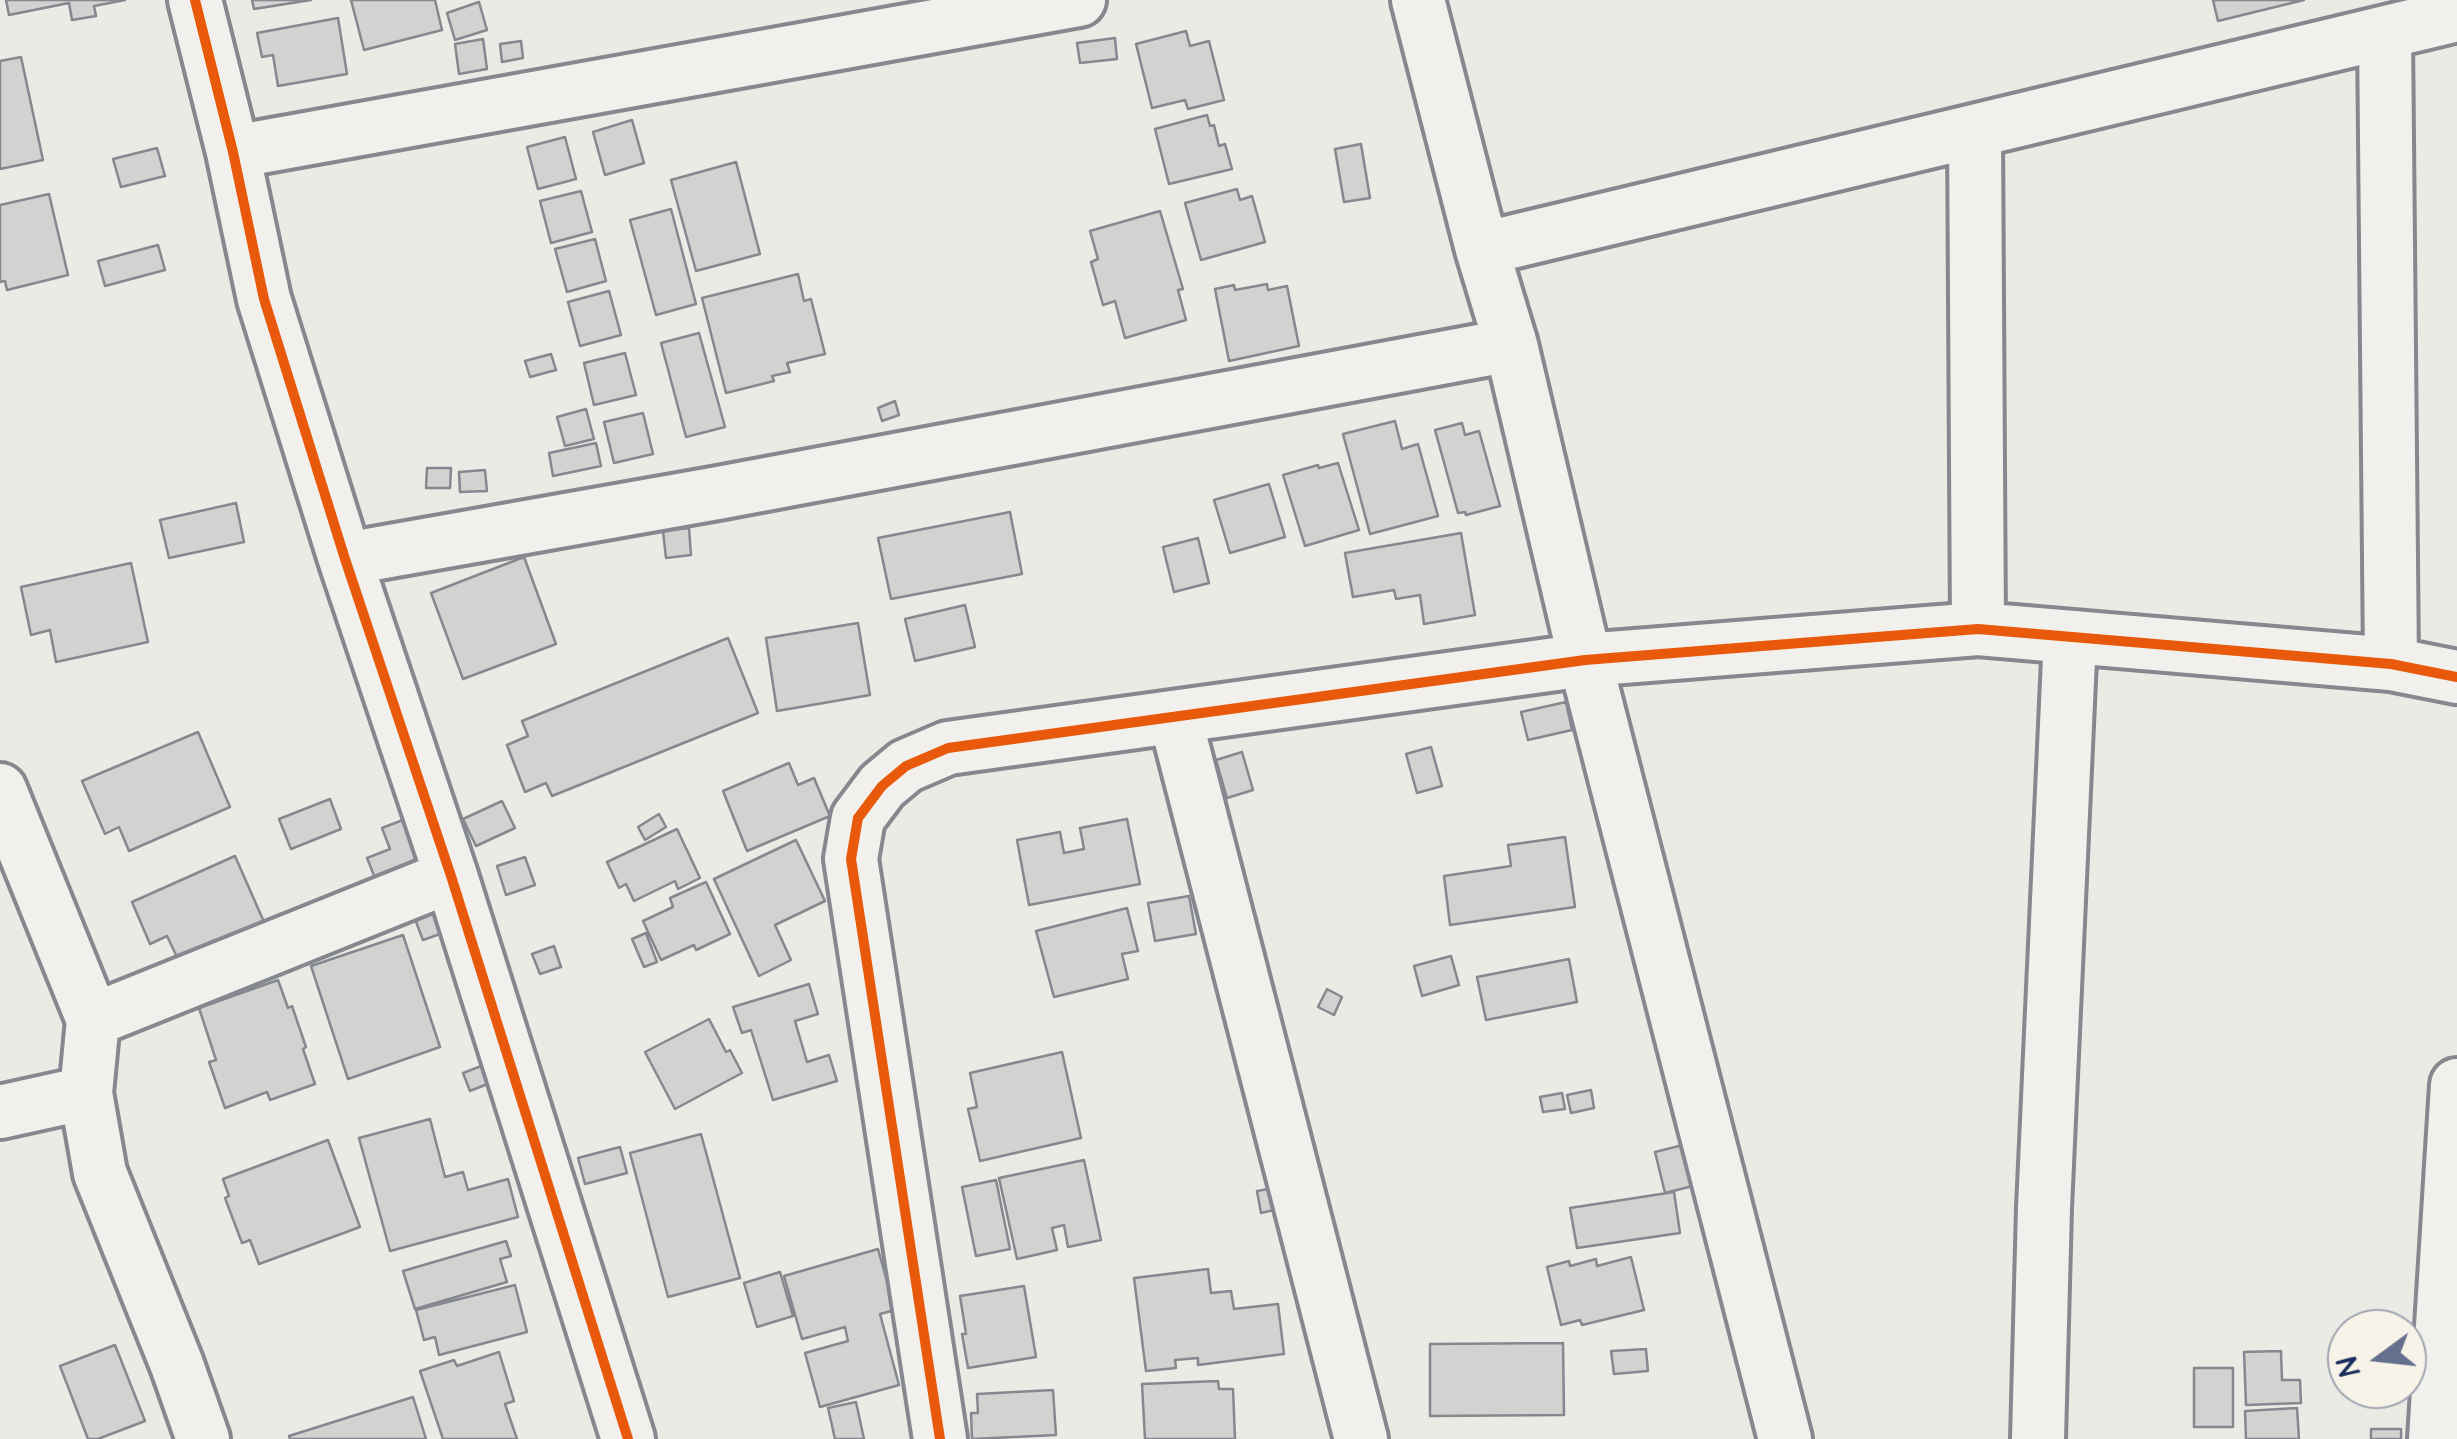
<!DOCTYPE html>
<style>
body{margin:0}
#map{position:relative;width:2457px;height:1439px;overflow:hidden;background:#ebeae5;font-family:"Architects Daughter",sans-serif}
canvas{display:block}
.north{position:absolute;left:2327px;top:1309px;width:100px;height:100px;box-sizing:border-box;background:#f7f3e8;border:2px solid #9fa5b1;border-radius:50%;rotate:255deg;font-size:28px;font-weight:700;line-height:40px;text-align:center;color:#1b2f5e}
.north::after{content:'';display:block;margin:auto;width:35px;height:45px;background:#64708d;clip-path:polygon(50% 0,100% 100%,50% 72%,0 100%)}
</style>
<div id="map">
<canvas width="2457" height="1439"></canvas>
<div class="north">N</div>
</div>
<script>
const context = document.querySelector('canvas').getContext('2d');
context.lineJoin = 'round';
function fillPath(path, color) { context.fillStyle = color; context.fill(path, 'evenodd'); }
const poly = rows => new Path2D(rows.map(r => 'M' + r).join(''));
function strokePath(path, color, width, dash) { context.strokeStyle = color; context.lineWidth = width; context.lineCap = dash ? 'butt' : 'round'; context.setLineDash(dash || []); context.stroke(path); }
const building = poly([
 [6,0,125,0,94,6,96,16,72,20,69,3,9,15,6,0],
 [252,0,311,0,254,9,252,0],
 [351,0,435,0,442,30,364,50,351,0],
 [2213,0,2304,0,2218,21,2213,0],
 [479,2,487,30,455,40,447,13,479,2],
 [338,18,347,74,278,86,273,55,262,57,257,33,338,18],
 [1186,31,1190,46,1209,41,1224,100,1188,109,1185,100,1152,108,1136,44,1186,31],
 [1115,38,1117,59,1080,63,1077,43,1115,38],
 [483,39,487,69,459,74,455,44,483,39],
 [521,41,523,58,502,62,500,44,521,41],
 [21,57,43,160,0,169,0,61,21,57],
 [1207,115,1210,126,1214,125,1219,146,1225,144,1232,169,1169,184,1155,129,1207,115],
 [632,120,644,163,605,175,593,132,632,120],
 [565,137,576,179,538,189,527,147,565,137],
 [1361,144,1370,198,1344,202,1335,149,1361,144],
 [157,148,165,176,121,187,113,159,157,148],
 [736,162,760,254,696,271,671,180,736,162],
 [1237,189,1240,200,1252,196,1265,242,1201,260,1185,203,1237,189],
 [581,191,592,232,551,243,540,201,581,191],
 [49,194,68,275,7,290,5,281,0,282,0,205,49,194],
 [671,209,696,304,656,315,630,220,671,209],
 [1160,211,1183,289,1178,290,1186,320,1125,338,1115,301,1103,305,1091,262,1098,259,1090,231,1160,211],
 [595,239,606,281,567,292,555,249,595,239],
 [158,245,165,270,105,286,98,261,158,245],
 [798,274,804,301,811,299,825,354,787,363,790,372,772,376,774,381,726,393,702,298,798,274],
 [1267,284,1268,290,1287,286,1299,346,1229,361,1215,289,1234,285,1235,290,1267,284],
 [609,291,621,335,580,346,568,302,609,291],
 [699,333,725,427,686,437,661,343,699,333],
 [625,353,636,395,594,405,584,363,625,353],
 [551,354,556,370,530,377,525,361,551,354],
 [895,401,899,415,882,421,878,408,895,401],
 [586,409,594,439,565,446,557,417,586,409],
 [643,413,653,454,614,463,604,422,643,413],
 [1395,421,1402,449,1418,444,1438,516,1370,534,1343,434,1395,421],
 [1462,423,1465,435,1479,431,1500,506,1466,515,1465,512,1458,513,1435,430,1462,423],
 [596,443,601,466,553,476,549,453,596,443],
 [1338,463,1359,530,1305,546,1283,475,1318,465,1319,468,1338,463],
 [427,468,451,468,450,488,426,488,427,468],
 [485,470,487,491,460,492,459,472,485,470],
 [1269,484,1285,537,1230,553,1214,500,1269,484],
 [236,503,244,542,169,558,160,520,236,503],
 [1010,512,1022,574,891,599,878,538,1010,512],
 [689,528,691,555,666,558,663,531,689,528],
 [1461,533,1475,615,1424,624,1420,595,1396,599,1394,590,1353,597,1345,553,1461,533],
 [1198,538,1209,583,1174,592,1163,547,1198,538],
 [524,557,556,644,463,679,431,593,524,557],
 [131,563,148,642,56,662,50,630,31,635,21,587,131,563],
 [965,605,975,647,915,661,905,619,965,605],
 [858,623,870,695,777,711,766,638,858,623],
 [728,638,758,713,552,796,546,783,525,792,507,745,528,736,522,721,728,638],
 [1566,702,1572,730,1528,740,1521,712,1566,702],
 [198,732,230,807,129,851,119,827,105,834,82,781,198,732],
 [1431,747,1442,786,1417,793,1406,754,1431,747],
 [1242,752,1253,790,1227,798,1216,760,1242,752],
 [789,763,798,785,814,778,830,816,747,851,723,791,789,763],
 [330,799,341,829,291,849,279,819,330,799],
 [502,801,515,828,476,846,463,819,502,801],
 [659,814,666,827,645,840,638,827,659,814],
 [408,818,423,871,379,888,367,858,390,849,382,828,408,818],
 [1127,819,1140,884,1029,905,1017,840,1060,832,1064,853,1084,849,1080,828,1127,819],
 [677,829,700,878,678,889,675,881,634,901,626,884,619,888,607,862,677,829],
 [1565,837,1575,907,1450,925,1444,876,1511,866,1508,845,1565,837],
 [796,840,825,901,775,925,791,960,759,976,714,879,796,840],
 [235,856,264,922,178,959,167,936,150,944,132,902,235,856],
 [525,857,535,885,506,895,497,866,525,857],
 [706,882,730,934,696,950,694,945,661,960,643,921,673,907,670,898,706,882],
 [1189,896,1196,934,1155,941,1148,903,1189,896],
 [441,903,451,930,423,940,413,914,441,903],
 [1127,908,1138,951,1122,954,1128,979,1054,997,1036,931,1127,908],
 [646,933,657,962,644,967,632,939,646,933],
 [403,935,440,1047,348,1079,311,966,403,935],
 [554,946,561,967,540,974,532,954,554,946],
 [1451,956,1459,985,1422,996,1414,966,1451,956],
 [1569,959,1577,1002,1486,1020,1477,977,1569,959],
 [278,980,288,1008,292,1006,306,1047,303,1049,315,1084,270,1100,267,1092,225,1108,209,1062,216,1060,199,1008,278,980],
 [809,984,818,1014,795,1021,807,1062,829,1055,837,1081,773,1100,751,1030,742,1033,733,1007,809,984],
 [1327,989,1342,997,1334,1015,1318,1007,1327,989],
 [709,1019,726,1052,730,1050,742,1073,675,1109,645,1052,709,1019],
 [1062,1052,1081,1138,980,1161,968,1109,977,1107,970,1073,1062,1052],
 [484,1065,490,1083,470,1091,463,1073,484,1065],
 [1591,1090,1594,1108,1571,1113,1567,1095,1591,1090],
 [1562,1093,1565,1109,1543,1112,1540,1097,1562,1093],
 [430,1119,445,1177,463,1172,468,1190,508,1179,518,1217,390,1251,359,1138,430,1119],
 [701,1134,740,1278,668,1297,630,1153,701,1134],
 [328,1140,360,1227,259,1264,250,1240,242,1243,225,1198,229,1196,223,1179,328,1140],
 [1683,1145,1693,1186,1665,1193,1655,1152,1683,1145],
 [620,1147,627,1173,585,1184,578,1158,620,1147],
 [1084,1160,1101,1240,1068,1247,1064,1225,1052,1228,1057,1250,1017,1259,999,1178,1084,1160],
 [996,1180,1010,1249,976,1256,962,1187,996,1180],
 [1274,1188,1278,1209,1261,1213,1257,1191,1274,1188],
 [1674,1192,1680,1233,1577,1248,1570,1208,1674,1192],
 [506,1241,511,1256,500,1259,507,1282,415,1309,403,1271,506,1241],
 [878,1249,895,1310,880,1314,899,1385,820,1407,805,1353,848,1341,845,1327,802,1339,784,1276,878,1249],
 [1631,1257,1644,1310,1582,1325,1580,1320,1561,1325,1547,1267,1569,1261,1570,1266,1596,1259,1597,1266,1631,1257],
 [1208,1269,1211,1293,1231,1291,1234,1309,1278,1304,1284,1354,1198,1365,1198,1358,1175,1360,1176,1368,1146,1371,1134,1278,1208,1269],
 [780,1272,793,1316,757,1327,744,1283,780,1272],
 [515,1285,527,1332,439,1355,435,1337,424,1340,416,1310,515,1285],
 [1024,1286,1036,1357,968,1368,962,1334,966,1334,960,1296,1024,1286],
 [1563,1343,1564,1415,1430,1416,1430,1344,1563,1343],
 [115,1345,145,1421,98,1439,88,1439,60,1366,115,1345],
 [1646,1349,1648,1371,1614,1374,1611,1351,1646,1349],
 [2281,1351,2282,1380,2300,1380,2301,1403,2246,1405,2244,1352,2281,1351],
 [499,1352,514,1401,505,1404,517,1439,443,1439,420,1371,454,1360,457,1366,499,1352],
 [2194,1368,2233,1368,2233,1427,2194,1427,2194,1368],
 [1218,1381,1219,1389,1233,1389,1235,1439,1145,1439,1142,1384,1218,1381],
 [1053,1390,1056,1435,972,1439,971,1413,978,1413,977,1394,1053,1390],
 [413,1397,426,1439,290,1439,289,1436,413,1397],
 [856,1402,864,1439,835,1439,828,1408,856,1402],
 [2297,1408,2299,1439,2246,1439,2245,1411,2297,1408],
 [2371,1429,2401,1429,2401,1439,2371,1439,2371,1429]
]);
fillPath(building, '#d2d2d0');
strokePath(building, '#85888f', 2.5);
const minor = poly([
 [195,0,233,152,264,299,345,559,451,876,628,1439],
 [1418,0,1482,249,1511,345,1585,660,1785,1439],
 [2385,33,2391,664],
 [1975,131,1978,629],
 [233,152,1079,0],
 [1482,249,2457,15],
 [345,559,718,493,1511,345],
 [1175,717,1361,1439],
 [0,790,93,1020,86,1093,100,1173,177,1365,203,1439],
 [93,1020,451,876],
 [0,1112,86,1093],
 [940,1439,851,859,858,818,882,786,906,766,948,748,1585,660,1978,629,2391,664,2457,677],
 [2038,1439,2044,1208,2070,637],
 [2435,1439,2457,1085]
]);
strokePath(minor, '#85888f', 60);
strokePath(minor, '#f1f0ec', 52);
strokePath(poly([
 [195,0,233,152,264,299,345,559,451,876,628,1439],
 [940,1439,851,859,858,818,882,786,906,766,948,748,1585,660,1978,629,2391,664,2457,677]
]), '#e8590c', 10);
</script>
